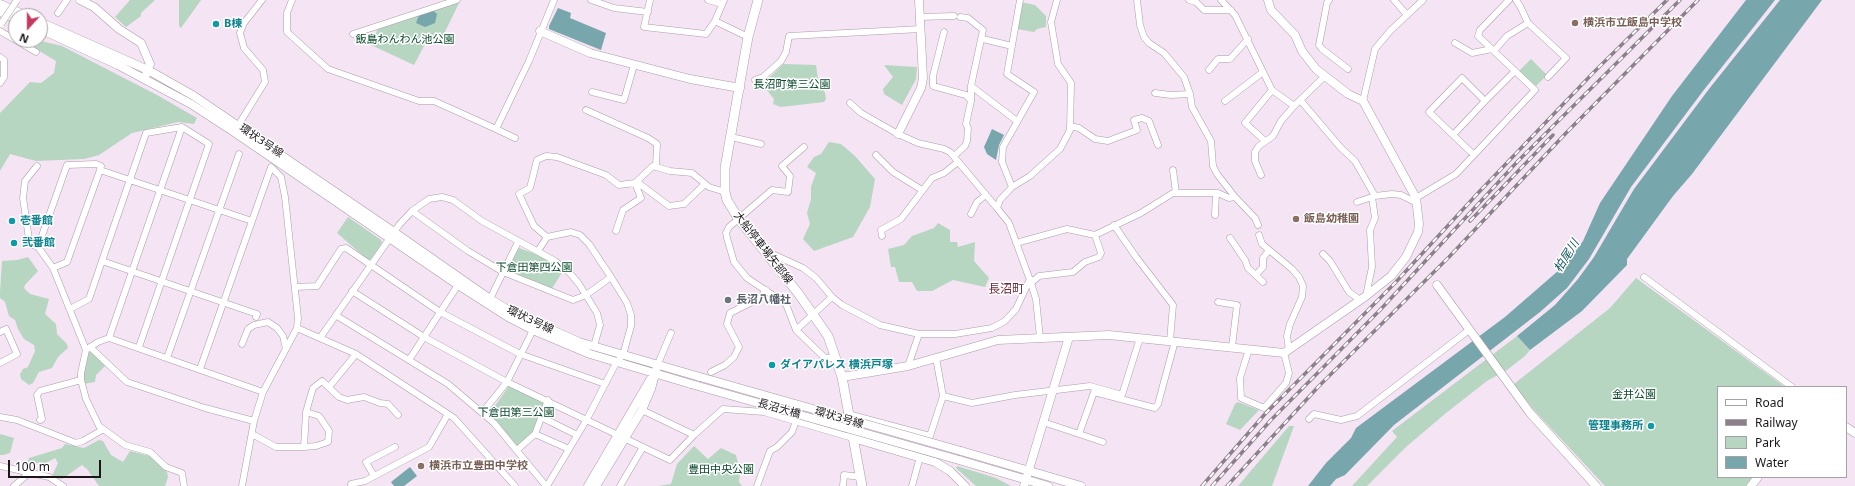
<!DOCTYPE html>
<meta charset="utf-8">
<style>
body{margin:0}
#map{position:relative;width:1855px;height:486px;overflow:hidden;background:#f5e4f3;font-family:"Noto Sans",sans-serif}
canvas{display:block}
.legend{position:absolute;left:1717px;top:386px;width:130px;height:92px;box-sizing:border-box;background:#fff;border:1px solid #a4a2a4;margin:0;padding:5px 7px;list-style:none;font-size:12px;color:#1c161b}
.legend li{display:flex;align-items:center;gap:8px;height:20px}
.legend b{width:20px;border:1px solid #a4a2a4}
.north{position:absolute;left:8px;top:8px;width:40px;height:40px;box-sizing:border-box;background:#fff;border:1px solid #a4a2a4;border-radius:50%;rotate:201deg;font-size:11px;font-weight:700;line-height:16px;text-align:center;color:#1c161b}
.north::after{content:'';display:block;margin:auto;width:14px;height:18px;background:#c7385d;clip-path:polygon(50% 0,100% 100%,50% 72%,0 100%)}
.scale{position:absolute;left:8px;top:460px;width:93px;height:18px;box-sizing:border-box;border:2px solid #1c161b;border-top:0;padding-left:5px;font-size:12px;line-height:14px;white-space:nowrap;color:#1c161b;-webkit-text-stroke:3px #fff;paint-order:stroke}
</style>
<div id="map">
<canvas width="1855" height="486"></canvas>
<ul class="legend">
<li><b style="height:5px;background:#fff"></b>Road</li>
<li><b style="height:5px;background:#8c818b"></b>Railway</li>
<li><b style="height:11px;background:#b6d6c1"></b>Park</li>
<li><b style="height:11px;background:#77a6ad"></b>Water</li>
</ul>
<div class="north">N</div>
<div class="scale">100 m</div>
</div>
<script>
const context = document.querySelector('canvas').getContext('2d');
context.lineJoin = 'round';
function fillPath(path, color) { context.fillStyle = color; context.fill(path, 'evenodd'); }
const poly = rows => new Path2D(rows.map(r => 'M' + r).join(''));
function strokePath(path, color, width, dash) { context.strokeStyle = color; context.lineWidth = width; context.lineCap = dash ? 'butt' : 'round'; context.setLineDash(dash || []); context.stroke(path); }
function drawText(font, color, halo, rows, align = 'center') {
  context.font = font + ' "Noto Sans","Noto Sans JP",sans-serif'; context.lineWidth = 3; context.setLineDash([]); context.textBaseline = 'middle'; context.strokeStyle = halo; context.fillStyle = color; for (const [text, x, y, turn = 0] of rows) {
    context.save(); context.translate(x, y); context.rotate((+turn || 0) * Math.PI / 180); context.textAlign = isNaN(turn) ? turn : align; if (halo) context.strokeText(text, 0, 0); context.fillText(text, 0, 0); context.restore();
  }
}
fillPath(poly([
 [130,0,155,0,141,13,141,16,126,27,115,17],
 [179,0,201,0,181,28,179,26],
 [460,1,443,36,425,44,414,65,371,45,378,28],
 [1021,2,1035,5,1046,16,1046,27,1037,29,1034,32,1017,29],
 [21,40,37,40,62,46,157,95,197,118,194,124,178,122,132,133,99,155,84,159,36,161,10,154,0,171,0,113,30,82,41,83,54,73,56,61],
 [1531,59,1547,75,1536,86,1519,71],
 [783,64,816,65,818,79,825,93,826,99,824,102,781,107,773,104,774,99,761,83,768,79],
 [884,65,917,67,916,79,902,105,884,94,883,89,893,77],
 [829,142,841,144,855,156,875,179,870,207,853,237,814,251,803,239,810,224,807,213,811,199,811,187,816,173,807,167,814,157,821,154],
 [348,217,381,240,382,243,371,259,368,260,337,233],
 [938,223,950,230,950,242,957,242,958,247,975,242,974,261,989,278,985,287,953,280,932,291,917,291,912,282,899,282,895,267,891,267,888,249,904,245,912,236,934,228],
 [519,248,544,257,563,271,551,290,508,271,507,269],
 [28,257,38,271,25,285,24,288,30,294,49,299,45,314,56,324,57,334,67,344,68,348,58,357,52,368,39,372,33,383,29,385,21,379,20,374,23,369,28,367,35,351,34,345,24,339,18,329,15,320,9,316,5,302,0,298,0,292,2,261,17,260],
 [1636,278,1785,387,1718,387,1718,477,1753,477,1746,486,1605,486,1534,410,1514,384,1610,308],
 [1517,336,1530,350,1525,356,1507,370,1487,381,1446,413,1406,447,1367,486,1352,486,1397,437,1392,431],
 [90,350,106,365,96,375,95,382,83,384,82,376,86,354],
 [509,386,545,403,533,432,518,445,515,445,489,414],
 [1238,402,1259,410,1240,430,1226,424,1235,404],
 [1289,426,1294,426,1272,486,1238,486],
 [0,434,14,438,10,453,3,455,0,455],
 [99,440,103,441,111,455,123,462,130,451,150,456,167,472,168,477,165,486,99,486,87,469,82,465,62,479,55,477,53,474,58,463,55,458,44,464,28,462,29,458,62,448,65,444,84,448],
 [694,446,708,459,721,448,736,455,740,472,739,482,742,486,658,486,671,484,677,464],
 [957,466,996,478,1011,486,976,486,956,468]
]), '#b6d6c1');
fillPath(poly([
 [1746,0,1775,0,1703,91,1631,187,1589,259,1567,288,1540,312,1394,425,1345,475,1336,479,1330,486,1308,486,1326,463,1351,438,1356,428,1505,317,1566,264,1583,241,1600,203,1672,96],
 [1780,0,1822,0,1692,174,1673,196,1627,259,1627,265,1582,311,1530,350,1517,336,1555,305,1578,279,1594,257,1634,189,1709,89],
 [558,8,571,13,570,18,606,33,601,50,549,29,549,26],
 [434,11,437,14,435,23,425,27,416,23,419,15],
 [992,129,1004,135,999,145,996,160,987,154,984,147],
 [410,467,417,476,404,486,394,486,391,482]
]), '#77a6ad');
const minor = poly([
 [292,0,287,13,287,32,328,69,419,101,434,101,496,129,529,61,554,0],
 [591,0,614,8,648,12],
 [650,0,644,27,706,34,715,21],
 [708,0,722,4],
 [724,0,715,21,748,37],
 [1137,0,1140,25,1144,37,1149,43,1164,53,1184,77,1190,94,1192,107,1211,141,1213,166,1217,174,1235,197,1255,218,1258,225],
 [1189,0,1196,2,1204,10,1231,10],
 [1221,0,1235,15,1272,90,1294,106],
 [1329,0,1327,3,1319,45,1322,49,1348,69],
 [1394,0,1407,15],
 [1509,0,1480,30,1478,36,1515,71],
 [1516,0,1520,6,1528,23,1566,58,1548,77],
 [58,13,67,0],
 [920,17,954,16],
 [0,31,36,52],
 [944,32,933,76,933,86,966,95,971,101],
 [353,34,457,0],
 [983,39,1012,46],
 [1455,43,1472,53,1492,49],
 [1494,51,1507,36,1528,23],
 [0,57,4,60,4,77,0,83],
 [1209,70,1218,59,1230,59,1248,39],
 [755,80,763,77,781,61,786,52,789,36,921,29],
 [971,86,1017,121],
 [592,92,624,100,634,65],
 [1155,93,1171,95,1190,94],
 [1225,101,1263,72],
 [1301,101,1341,148,1355,161,1375,196],
 [1363,101,1375,49,1390,31,1423,0],
 [850,103,861,113,898,134,918,143,944,149,950,152,997,208,1009,223,1031,283,1036,299,1040,338],
 [586,110,648,138,657,144,656,167],
 [1070,126,1079,128,1095,139,1108,141,1137,130,1134,120,1142,118,1149,121,1158,145],
 [236,129,265,82,263,70,244,48,240,33,244,23,262,0],
 [496,129,515,138],
 [1453,135,1485,101],
 [731,137,761,144],
 [1265,141,1245,123,1272,90],
 [804,147,782,166,790,176,788,192,772,190,729,227,726,233,727,238,734,262,747,278,786,304,796,330,825,358,836,358],
 [876,155,893,172,922,190],
 [954,156,965,146,967,141,968,128,966,124,971,101,971,86,983,30,968,18,960,17],
 [37,166,25,181,23,198,29,239,33,245,38,247],
 [1173,170,1176,193],
 [1261,175,1255,161,1255,152,1259,146,1273,136,1281,121,1294,106,1325,76],
 [637,182,669,206,684,204,705,184],
 [1012,187,1002,162,1003,147,1034,92,1007,74,1020,0],
 [1416,198,1456,174,1535,90,1515,71,1485,101,1462,78,1429,112,1474,155],
 [1357,202,1375,196,1392,194,1401,195,1417,203],
 [997,208,1000,200,1012,187,1030,176,1060,149,1070,130,1071,83,1058,64,1051,22,1057,0],
 [412,211,468,251,503,272,573,300,586,295,611,277],
 [971,214,977,202,986,195],
 [1215,215,1216,193],
 [1114,225,1136,257,1173,305,1170,341],
 [616,231,623,210,641,198,635,183],
 [1259,235,1262,244,1292,269,1299,277,1303,286,1302,297,1290,324,1287,336,1289,350],
 [882,236,881,230,901,219,932,178,944,173,958,162],
 [547,237,534,226,519,194,530,188,537,160,546,156,557,157,598,172,606,175,619,185,635,183,653,166,670,171,692,173,709,187,725,192],
 [1230,238,1245,260,1248,268,1263,282],
 [1016,243,1067,229,1095,235,1141,213,1173,193,1218,193,1229,198,1235,197],
 [538,251,547,237,571,232,580,235,589,244,611,277,627,303,631,315,631,326,623,355,616,363,587,419,547,486],
 [768,252,803,268,816,278,832,297],
 [1323,254,1330,261,1349,292,1360,300],
 [102,261,146,133,182,127,209,144,139,347],
 [53,268,38,247,67,165,96,164,101,166,100,170],
 [1256,275,1263,267,1263,258,1269,250],
 [1644,277,1792,387],
 [1031,283,1039,276,1073,272,1085,262,1099,257,1101,253,1095,235],
 [296,287,317,286,341,249,346,248,440,312,520,354,605,384],
 [352,291,424,337,507,382,670,460,694,435,723,409,764,412,853,438],
 [1366,296,1372,267,1370,230,1375,218,1372,197],
 [489,301,518,242],
 [1218,302,1237,305,1232,347],
 [70,309,89,299,102,261,257,314,256,317],
 [337,316,448,384,494,423,546,486],
 [297,328,356,354,454,418,515,486],
 [796,330,832,297,842,305,880,325,919,334,955,334,992,328,1005,321,1016,309,1030,279],
 [0,332,6,329,17,354,0,363],
 [109,338,182,127],
 [320,338,399,225,412,211,429,199,442,197,453,200,482,221,555,261,569,272,579,284,597,313,600,325,594,346],
 [242,344,248,329,254,325,268,322,277,328,283,336,286,349],
 [90,347,127,382,205,408,254,421],
 [1249,349,1240,378,1241,398,1264,408,1286,383,1289,373,1284,353],
 [86,350,98,342,109,338,263,392],
 [167,358,239,154],
 [409,360,458,285],
 [657,366,671,333],
 [908,366,919,334],
 [200,369,271,167,281,177,285,197,298,318,297,328,263,392,254,421,242,486],
 [711,372,725,365,734,357,739,347,727,324,730,313,760,298,766,290],
 [329,387,356,354],
 [943,396,972,403,1015,395,1090,386,1122,395,1140,338],
 [642,410,694,435],
 [482,413,507,382,533,330],
 [848,414,930,436,943,396,936,358],
 [0,417,17,420,76,443,83,441,102,430],
 [541,417,577,435],
 [1309,419,1314,414,1341,420,1357,416,1469,330],
 [40,420,42,419,37,395,40,391,81,380],
 [1043,422,1103,442],
 [252,434,276,447,304,447,306,412,313,388,322,381,339,397,347,400,364,397,380,403,388,404,398,415],
 [535,434,569,449],
 [1079,434,1094,392,1155,408,1158,404,1175,341],
 [304,447,316,446,328,442,329,431,319,416,306,412],
 [517,450,535,434,548,400],
 [0,466,49,477,63,486],
 [374,476,366,462,395,447],
 [14,486,29,473],
 [184,486,182,473,166,467,150,452,125,445,99,426,86,399,81,380,81,373,86,350,53,268,67,262,100,170,252,221],
 [351,486,351,484,365,481,429,447,448,414],
 [620,486,643,447],
 [757,486,770,451,777,447,792,432,796,421],
 [843,486,844,475,861,477],
 [912,486,920,457]
]);
const tertiary = poly([
 [80,0,94,7,119,29,141,43,150,64,146,75],
 [0,4,27,16],
 [0,12,16,19],
 [40,22,148,70,194,96,394,232,490,299,510,311,579,342,700,377],
 [40,29,118,65,191,104,234,132,458,285,508,317,533,330,590,354,691,384],
 [540,31,590,53,690,79,740,88],
 [898,134,921,88,923,78,919,0],
 [1437,285,1530,413,1596,486],
 [842,377,908,366,998,340,1109,335,1284,353,1366,296,1391,276,1406,257,1418,232,1419,224,1416,198,1363,101,1348,94,1316,69,1302,51,1295,35,1271,10,1268,0],
 [1846,427,1855,433],
 [853,438,935,462,950,471,965,486],
 [961,451,1081,486],
 [959,460,1048,486],
 [588,486,650,380],
 [596,486,642,410,651,389,656,370],
 [1024,486,1069,337],
 [1751,486,1758,477]
]);
const secondary = poly([
 [758,0,748,37,725,168,725,192,727,200,738,218,798,293,828,336,842,377,862,486]
]);
strokePath(minor, '#ab9caa', 7);
strokePath(tertiary, '#ab9caa', 9);
strokePath(secondary, '#ab9caa', 10);
strokePath(minor, '#fff', 6);
strokePath(tertiary, '#fff', 8);
strokePath(secondary, '#fff', 9);
const rail = poly([
 [1470,221,1553,135],
 [1202,486,1265,414,1394,284,1479,192,1593,73,1667,0],
 [1212,486,1271,420,1381,309,1518,161,1680,0],
 [1227,486,1319,386,1449,257,1567,132,1698,0]
]);
strokePath(rail, '#8c818b', 3.5);
strokePath(rail, '#fff', 2, [6]);
const minorBridge = poly([
 [1,24,17,0]
]);
const tertiaryBridge = poly([
 [700,377,961,451],
 [691,384,959,460]
]);
strokePath(minorBridge, '#ab9caa', 7, []);
strokePath(tertiaryBridge, '#ab9caa', 9, []);
strokePath(minorBridge, '#fff', 6);
strokePath(tertiaryBridge, '#fff', 8);
for (const [x, y, r, color] of [
 [1575,23,4,"#8d6e63"],
 [216,24,4,"#0f9aa8"],
 [1296,219,4,"#8d6e63"],
 [12,221,4,"#0f9aa8"],
 [14,243,4,"#0f9aa8"],
 [728,300,4,"#6b7280"],
 [772,365,4,"#0f9aa8"],
 [1651,426,4,"#0f9aa8"],
 [421,466,4,"#8d6e63"]
]) { const dot = new Path2D(); dot.arc(x, y, r, 0, 2 * Math.PI); context.fillStyle = color; context.fill(dot); strokePath(dot, '#fff', 1.5); }
drawText('bold 11px', '#785e54', '#fff', [
 ["横浜市立飯島中学校",1583,23],
 ["飯島幼稚園",1304,219],
 ["横浜市立豊田中学校",429,466]
], 'left');
drawText('bold 11px', '#0d838f', '#fff', [
 ["B棟",224,24],
 ["壱番館",20,221],
 ["弐番館",22,243],
 ["ダイアパレス 横浜戸塚",780,365],
 ["管理事務所",1643,426,"right"]
], 'left');
drawText('11px', '#08492a', '#fff', [
 ["飯島わんわん池公園",405,40],
 ["長沼町第三公園",792,85],
 ["下倉田第四公園",534,268],
 ["金井公園",1634,395],
 ["下倉田第三公園",516,413],
 ["豊田中央公園",721,470]
]);
drawText('11px', '#1c161b', '#fff', [
 ["環状3号線",261,141,34],
 ["大船停車場矢部線",763,248,52],
 ["環状3号線",530,320,25],
 ["長沼大橋",779,409,16],
 ["環状3号線",839,418,16]
]);
drawText('bold 11px', '#5b616d', '#fff', [
 ["長沼八幡社",736,300]
], 'left');
drawText('italic 12px', '#145761', '#fff', [
 ["柏尾川",1567,256,-58]
]);
drawText('12px', '#6f2938', '#fff', [
 ["長沼町",1006,290]
]);
</script>
